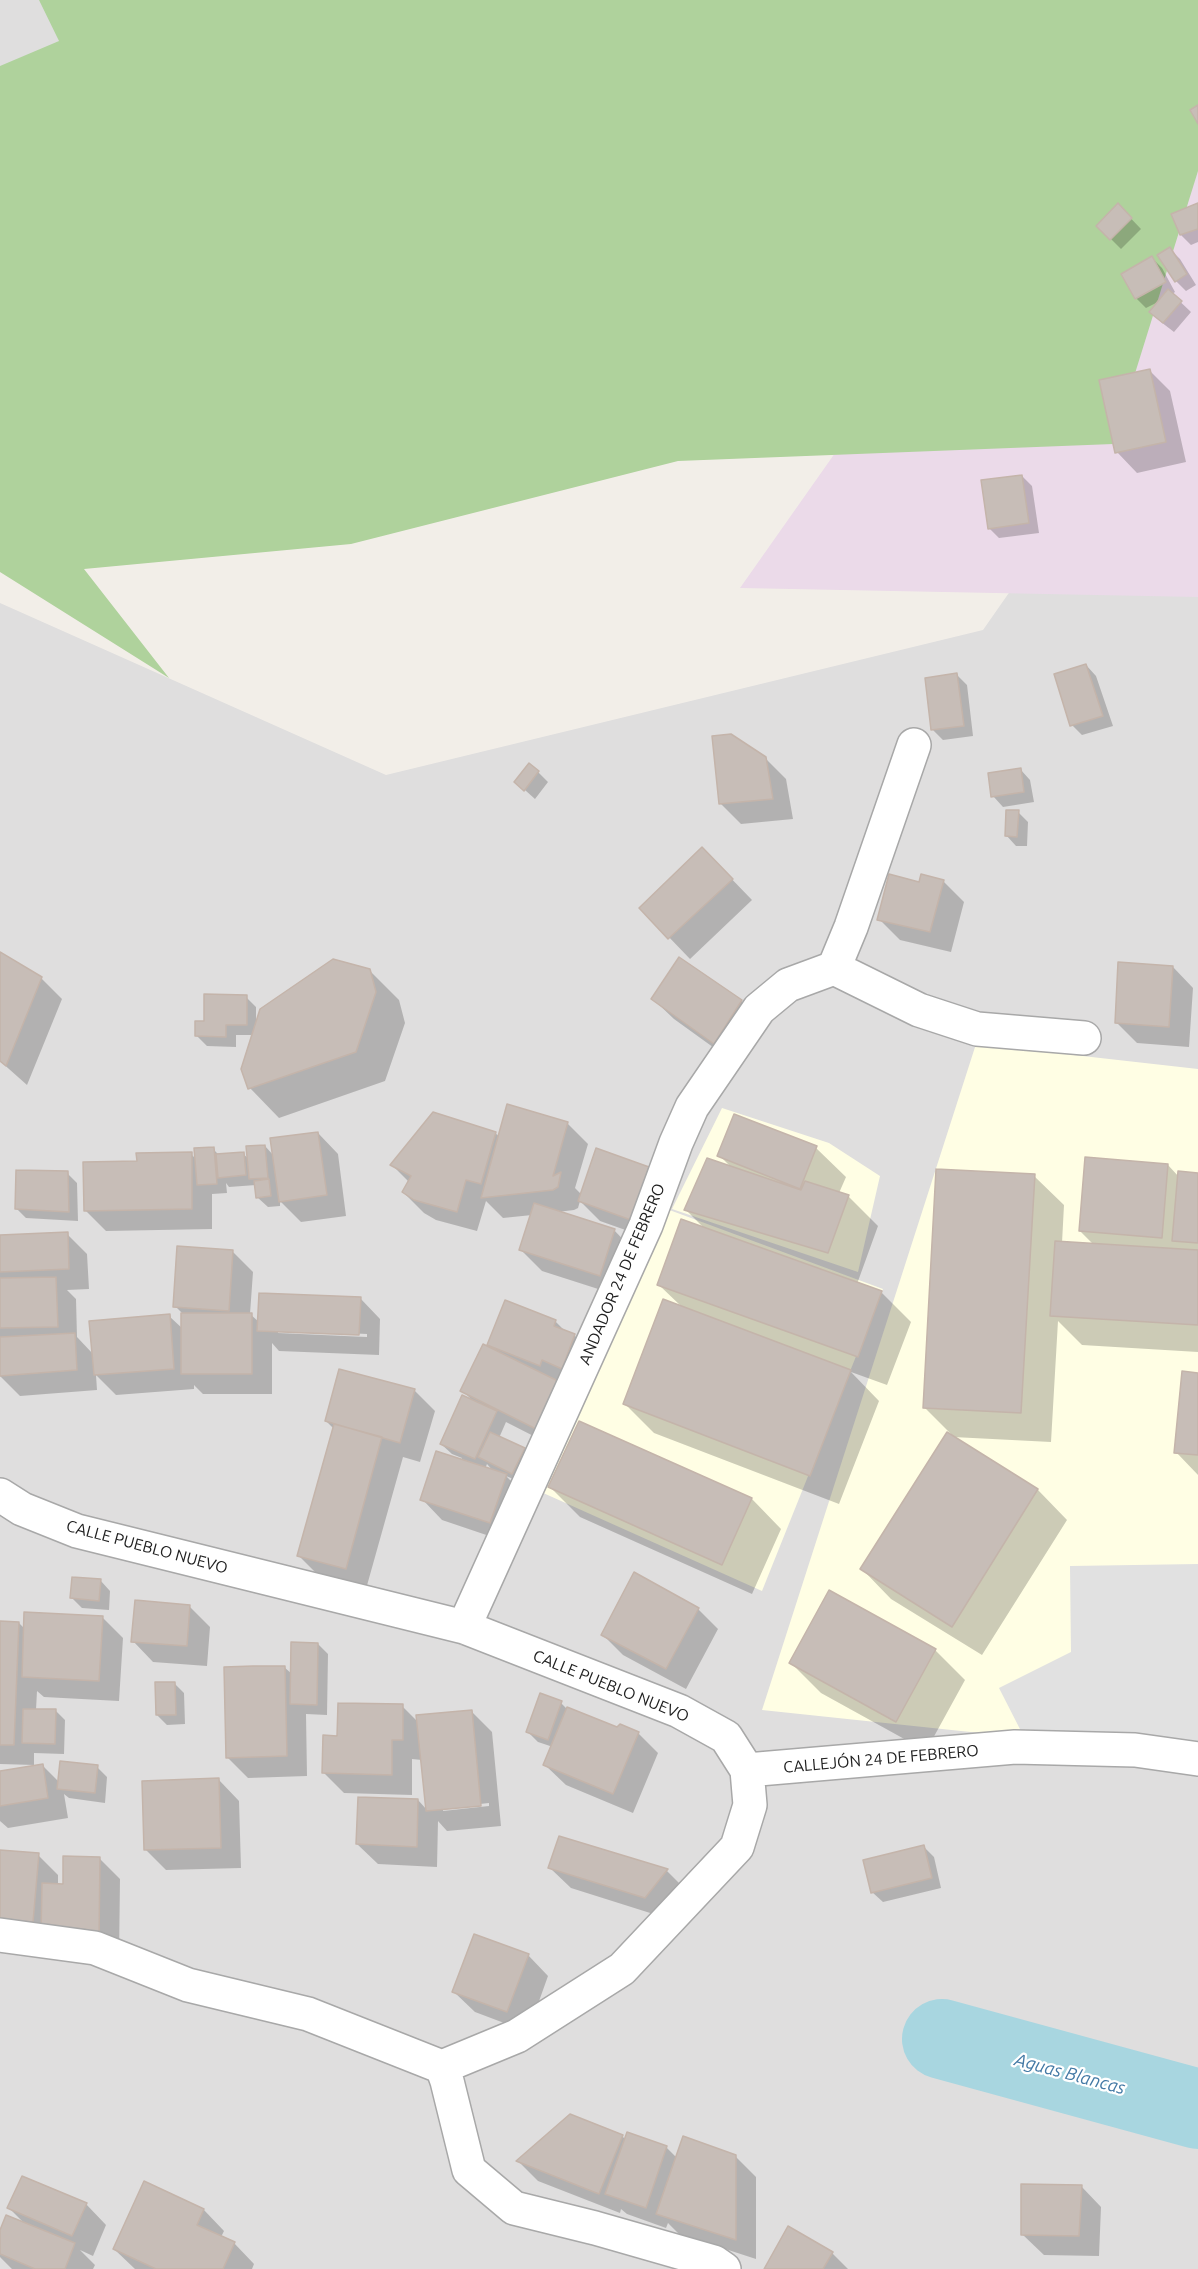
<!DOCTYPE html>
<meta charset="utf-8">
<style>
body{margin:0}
canvas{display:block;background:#f2eee8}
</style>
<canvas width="1198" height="2269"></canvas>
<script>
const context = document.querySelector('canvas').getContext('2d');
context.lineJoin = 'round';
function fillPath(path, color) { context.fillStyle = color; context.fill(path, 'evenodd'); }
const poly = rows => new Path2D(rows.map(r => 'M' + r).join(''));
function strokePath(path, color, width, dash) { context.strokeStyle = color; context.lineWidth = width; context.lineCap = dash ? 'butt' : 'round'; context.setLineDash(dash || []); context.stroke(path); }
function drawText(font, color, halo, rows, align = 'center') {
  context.font = font + ' Ubuntu,sans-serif'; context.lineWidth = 4.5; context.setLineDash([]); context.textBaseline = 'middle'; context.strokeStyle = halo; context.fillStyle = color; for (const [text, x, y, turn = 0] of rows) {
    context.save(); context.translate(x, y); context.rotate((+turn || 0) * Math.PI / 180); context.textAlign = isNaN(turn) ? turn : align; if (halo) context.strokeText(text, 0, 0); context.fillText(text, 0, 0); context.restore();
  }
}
fillPath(poly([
 [0,0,51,0,59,41,0,157],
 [1198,322,1198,2269,0,2269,0,603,386,775,983,630]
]), '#dfdede');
fillPath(poly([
 [1154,0,1198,0,1198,597,740,588]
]), '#ebdae9');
fillPath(poly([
 [976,1044,1198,1069,1198,1756,762,1710],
 [722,1108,829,1143,880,1176,858,1272,672,1209],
 [664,1208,883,1289,762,1591,541,1492]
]), '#fffee4');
fillPath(poly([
 [39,0,1198,0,1198,171,1113,444,678,461,351,544,84,569,169,678,0,572,0,66,59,41]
]), '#afd29c');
fillPath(poly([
 [1198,1564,1198,1744,1022,1733,999,1688,1071,1652,1070,1566]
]), '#e1e1e1');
fillPath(poly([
 [1118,205,1141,229,1121,249,1098,226],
 [1198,205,1198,242,1191,245,1181,235],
 [1170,249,1180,259,1196,285,1186,291,1176,281,1159,256],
 [1152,258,1162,268,1175,292,1172,294,1191,312,1174,332,1161,322,1160,301,1146,308,1136,298,1123,274],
 [1150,371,1170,391,1186,462,1137,473,1117,452],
 [1022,476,1032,486,1039,533,999,538,989,528],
 [1086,665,1096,676,1113,726,1082,735,1072,725],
 [957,675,967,685,973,736,943,740,933,730],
 [765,758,786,779,793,819,741,824,720,803],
 [1020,769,1030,780,1034,802,1003,807,993,796],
 [538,772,548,782,535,799,516,782],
 [1018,812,1028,822,1027,846,1016,846,1006,835],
 [723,870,752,900,690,959,641,908],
 [943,881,964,902,951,952,900,940,879,919,920,883],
 [0,954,41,978,62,999,27,1085,0,1061],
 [1173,967,1193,988,1189,1047,1137,1043,1116,1022],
 [369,970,399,1000,405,1023,385,1081,279,1118,250,1088,253,1035,236,1035,236,1047,207,1046,197,1036,206,1022,246,997,256,1007,256,1022],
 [653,999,741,1001,761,1021,735,1063,674,1019],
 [567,1123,588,1144,575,1188,582,1195,649,1168,669,1189,651,1239,600,1221,580,1201,578,1208,574,1210,557,1212,614,1230,634,1251,620,1296,542,1271,521,1250,532,1215,503,1218,486,1201,477,1231,436,1220,424,1213,403,1192,409,1182,392,1165,495,1133,500,1137],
 [318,1133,338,1154,346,1216,301,1222,280,1201,280,1206,268,1207,257,1197,256,1185,229,1187,226,1183,227,1193,212,1194,212,1229,106,1231,85,1210,138,1162,191,1154,196,1159,213,1149,220,1156,243,1154,249,1159,265,1146,274,1156],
 [816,1148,846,1177,839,1193,848,1196,878,1226,857,1284,881,1292,911,1322,887,1385,851,1372,879,1401,839,1504,654,1433,624,1403,682,1307,659,1285,705,1229,686,1210,732,1168,719,1155],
 [1168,1165,1179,1177,1198,1175,1198,1352,1082,1345,1058,1321,1051,1442,953,1437,1038,1490,1067,1520,982,1655,891,1599,862,1569,953,1436,925,1408,1034,1176,1064,1205,1062,1243,1094,1245,1080,1231],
 [67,1173,77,1183,78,1221,26,1218,16,1208],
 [67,1234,87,1254,89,1289,67,1290,76,1299,77,1337,93,1354,169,1316,183,1329,183,1314,175,1306,232,1251,253,1272,250,1314,259,1322,360,1298,380,1319,379,1355,279,1351,272,1343,272,1394,203,1394,194,1385,194,1389,116,1395,96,1375,97,1390,20,1396,0,1376,0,1236],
 [278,1330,367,1334,367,1337,278,1333],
 [505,1302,555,1321,566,1332,574,1335,595,1356,557,1448,506,1422,499,1438,524,1450,534,1460,523,1483,506,1476,526,1496,510,1543,442,1520,422,1499,461,1461,462,1458,452,1454,441,1444,473,1401,462,1390,488,1347],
 [487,1464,494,1472,485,1469],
 [1198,1374,1198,1475,1176,1452],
 [414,1390,435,1411,420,1462,403,1457,366,1589,319,1576,299,1556,334,1429,326,1421],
 [550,1487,752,1499,781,1529,752,1594,580,1517],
 [100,1580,110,1591,109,1610,82,1608,72,1598],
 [189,1606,210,1627,207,1666,153,1662,133,1641],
 [698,1609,718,1629,686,1689,623,1655,602,1634],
 [102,1617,123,1638,119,1701,44,1697,37,1691,36,1710,55,1710,65,1720,64,1754,34,1753,34,1765,0,1764,0,1622,19,1623,25,1629],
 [318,1644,328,1654,327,1715,306,1714,307,1776,248,1778,227,1757,284,1667,292,1674],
 [935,1650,965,1680,926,1751,821,1693,791,1663],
 [174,1683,184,1693,185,1724,167,1725,157,1715],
 [561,1703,568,1710,617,1729,638,1733,658,1753,633,1813,566,1785,545,1765,553,1747,538,1742,528,1732],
 [402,1706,418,1722,472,1712,492,1732,501,1826,447,1831,438,1821,437,1867,378,1864,357,1844,418,1800,427,1810,422,1760,412,1759,412,1795,344,1793,324,1773,339,1738],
 [489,1803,489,1806,443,1811,443,1808],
 [42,1765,59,1782,97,1767,107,1777,105,1803,69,1798,64,1794,68,1818,8,1828,0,1821,0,1772],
 [219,1780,239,1801,241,1868,166,1870,146,1850],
 [560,1838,667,1871,687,1891,666,1918,571,1888,550,1868],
 [924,1847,934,1857,941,1888,883,1902,872,1892],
 [0,1852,38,1855,58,1875,58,1885,64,1886,99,1858,120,1879,119,1958,0,1938],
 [528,1955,548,1976,528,2032,475,2012,454,1992],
 [622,2136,626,2140,666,2147,677,2158,735,2156,756,2177,756,2259,679,2234,668,2223,666,2228,627,2214,621,2209,620,2213,538,2181,518,2161],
 [145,2183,204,2210,224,2231,221,2237,234,2243,254,2264,252,2269,135,2269,114,2249],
 [1081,2186,1101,2207,1099,2256,1044,2255,1023,2235],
 [86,2204,106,2225,93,2256,80,2250,95,2265,93,2269,12,2269,0,2257,0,2233,26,2225,9,2208],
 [832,2253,848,2269,766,2269]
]), '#0003');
strokePath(poly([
 [942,2039,1198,2109]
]), '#a8d6e0', 80);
const building = poly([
 [1198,105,1198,124,1190,110,1198,105],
 [1118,203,1132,218,1110,240,1096,226,1118,203],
 [1198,203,1198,229,1180,235,1171,214,1198,203],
 [1170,247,1187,274,1175,282,1157,255,1170,247],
 [1152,256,1166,282,1135,299,1121,274,1152,256],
 [1168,289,1182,301,1163,323,1149,312,1168,289],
 [1150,369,1166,442,1115,453,1099,380,1150,369],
 [1022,475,1029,523,988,529,981,480,1022,475],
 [1086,664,1103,716,1070,726,1054,674,1086,664],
 [957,673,964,726,931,730,925,678,957,673],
 [731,734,766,757,773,799,719,804,712,736,731,734],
 [529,763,539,771,524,791,514,782,529,763],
 [1021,768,1024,792,991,797,988,773,1021,768],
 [1006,810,1019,810,1017,837,1005,836,1006,810],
 [702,847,733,879,668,939,639,908,702,847],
 [889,874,919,882,921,874,944,880,930,932,877,920,889,874],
 [0,952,42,977,6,1066,0,1061,0,952],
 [679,957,742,1000,714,1044,651,999,679,957],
 [333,959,370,969,376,992,356,1052,248,1089,241,1069,260,1009,333,959],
 [1118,962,1173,966,1169,1027,1115,1023,1118,962],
 [204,994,247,995,247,1025,226,1025,226,1037,195,1036,195,1021,204,1021,204,994],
 [507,1104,568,1122,553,1176,561,1172,558,1187,553,1190,481,1198,507,1104],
 [433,1112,496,1132,481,1184,466,1180,457,1212,414,1200,402,1192,411,1176,390,1165,433,1112],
 [734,1114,817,1146,800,1189,717,1156,734,1114],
 [318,1132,327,1195,279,1202,270,1138,318,1132],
 [265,1145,268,1178,249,1179,246,1146,265,1145],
 [214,1147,217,1184,197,1185,194,1148,214,1147],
 [596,1148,649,1167,631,1220,578,1201,596,1148],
 [192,1152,192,1209,84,1211,83,1162,137,1161,136,1153,192,1152],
 [244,1152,246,1175,218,1178,216,1154,244,1152],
 [1085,1157,1168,1164,1162,1238,1079,1231,1085,1157],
 [707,1158,801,1190,805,1181,849,1195,828,1253,684,1210,707,1158],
 [936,1169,1035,1174,1021,1413,923,1408,936,1169],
 [16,1170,68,1171,69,1212,15,1209,16,1170],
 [1178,1171,1198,1173,1198,1243,1172,1241,1178,1171],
 [269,1179,271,1196,256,1198,254,1181,269,1179],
 [534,1203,615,1229,600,1276,519,1250,534,1203],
 [681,1219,882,1291,858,1357,657,1285,681,1219],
 [68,1232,69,1269,0,1272,0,1235,68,1232],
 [1055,1241,1198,1250,1198,1325,1050,1316,1055,1241],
 [177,1246,233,1250,229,1311,173,1307,177,1246],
 [56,1277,58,1327,0,1328,0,1278,56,1277],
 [259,1293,361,1297,359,1335,257,1331,259,1293],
 [663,1299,851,1370,810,1476,623,1404,663,1299],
 [505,1300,556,1320,554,1326,575,1334,562,1369,542,1360,540,1366,487,1345,505,1300],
 [181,1313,252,1313,252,1374,181,1374,181,1313],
 [170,1314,174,1369,94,1375,89,1321,170,1314],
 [75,1333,77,1370,0,1376,0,1337,75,1333],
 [483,1344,560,1382,536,1429,460,1391,483,1344],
 [339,1369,415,1389,400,1443,325,1421,339,1369],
 [1182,1371,1198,1373,1198,1455,1174,1453,1182,1371],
 [462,1395,497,1411,475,1459,440,1444,462,1395],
 [579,1421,752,1498,722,1565,548,1487,579,1421],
 [334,1424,382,1437,346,1569,297,1556,334,1424],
 [490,1432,525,1448,512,1474,478,1457,490,1432],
 [947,1432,1038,1489,952,1627,860,1569,947,1432],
 [436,1451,507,1474,490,1523,420,1500,436,1451],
 [634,1572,699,1608,666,1669,601,1635,634,1572],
 [72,1577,101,1579,99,1601,70,1598,72,1577],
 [829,1590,936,1649,896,1722,789,1663,829,1590],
 [135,1600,190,1605,187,1646,131,1642,135,1600],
 [24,1612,103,1616,99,1681,22,1677,24,1612],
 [0,1621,19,1622,14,1745,0,1745,0,1621],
 [291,1642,318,1643,317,1705,290,1704,291,1642],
 [253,1666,285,1666,287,1756,226,1758,224,1667,253,1666],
 [155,1682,175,1682,176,1715,156,1715,155,1682],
 [540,1693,562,1701,548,1740,526,1732,540,1693],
 [338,1703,403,1704,403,1740,392,1740,392,1775,322,1773,323,1735,337,1736,338,1703],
 [567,1707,617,1727,620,1724,639,1732,613,1794,543,1765,567,1707],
 [23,1709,56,1709,55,1744,22,1743,23,1709],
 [472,1710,481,1806,426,1811,416,1715,472,1710],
 [60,1761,98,1765,95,1793,57,1789,60,1761],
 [43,1764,48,1798,0,1806,0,1771,43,1764],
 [219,1778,221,1848,144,1850,142,1781,219,1778],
 [358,1797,418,1799,417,1847,356,1844,358,1797],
 [559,1836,668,1869,645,1898,548,1868,559,1836],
 [924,1845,932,1878,871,1893,863,1860,924,1845],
 [0,1850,39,1853,33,1922,0,1920,0,1850],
 [63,1856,100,1857,99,1938,41,1937,42,1883,63,1884,63,1856],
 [474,1934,529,1954,507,2012,452,1992,474,1934],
 [570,2114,623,2135,599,2194,516,2161,570,2114],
 [627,2132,667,2146,646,2208,605,2194,627,2132],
 [683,2136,736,2155,736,2240,656,2214,683,2136],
 [22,2176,87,2203,72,2236,7,2208,22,2176],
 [144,2181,204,2209,197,2225,235,2242,223,2269,156,2269,113,2249,144,2181],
 [1021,2184,1082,2185,1079,2236,1021,2235,1021,2184],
 [6,2215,75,2243,65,2269,35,2269,0,2254,0,2230,6,2215],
 [788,2226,833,2252,823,2269,764,2269,788,2226]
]);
fillPath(building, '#c7bdb7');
strokePath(building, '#c4b4aa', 1.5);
const minor = poly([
 [834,968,919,1010,977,1029,1084,1038],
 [834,968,851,927,914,745],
 [0,1495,22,1509,77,1531,464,1627,679,1711,726,1737,747,1770,750,1805,737,1847,622,1969,517,2036,442,2067,447,2081,469,2170,514,2208,595,2228,714,2262,724,2269],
 [464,1627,646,1225,676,1143,692,1107,759,1009,788,985,834,968],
 [747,1770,1015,1747,1135,1750,1198,1759],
 [0,1935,95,1948,188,1985,308,2014,442,2067]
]);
strokePath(minor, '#a8a8a8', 36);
strokePath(minor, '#fff', 33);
drawText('16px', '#212121', '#fff', [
 ["ANDADOR 24 DE FEBRERO",622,1274,-67],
 ["CALLE PUEBLO NUEVO",147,1547,15],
 ["CALLE PUEBLO NUEVO",611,1686,22],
 ["CALLEJÓN 24 DE FEBRERO",881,1759,-5]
]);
drawText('italic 18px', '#4379a5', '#fff', [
 ["Aguas Blancas",1070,2074,15]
]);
</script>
